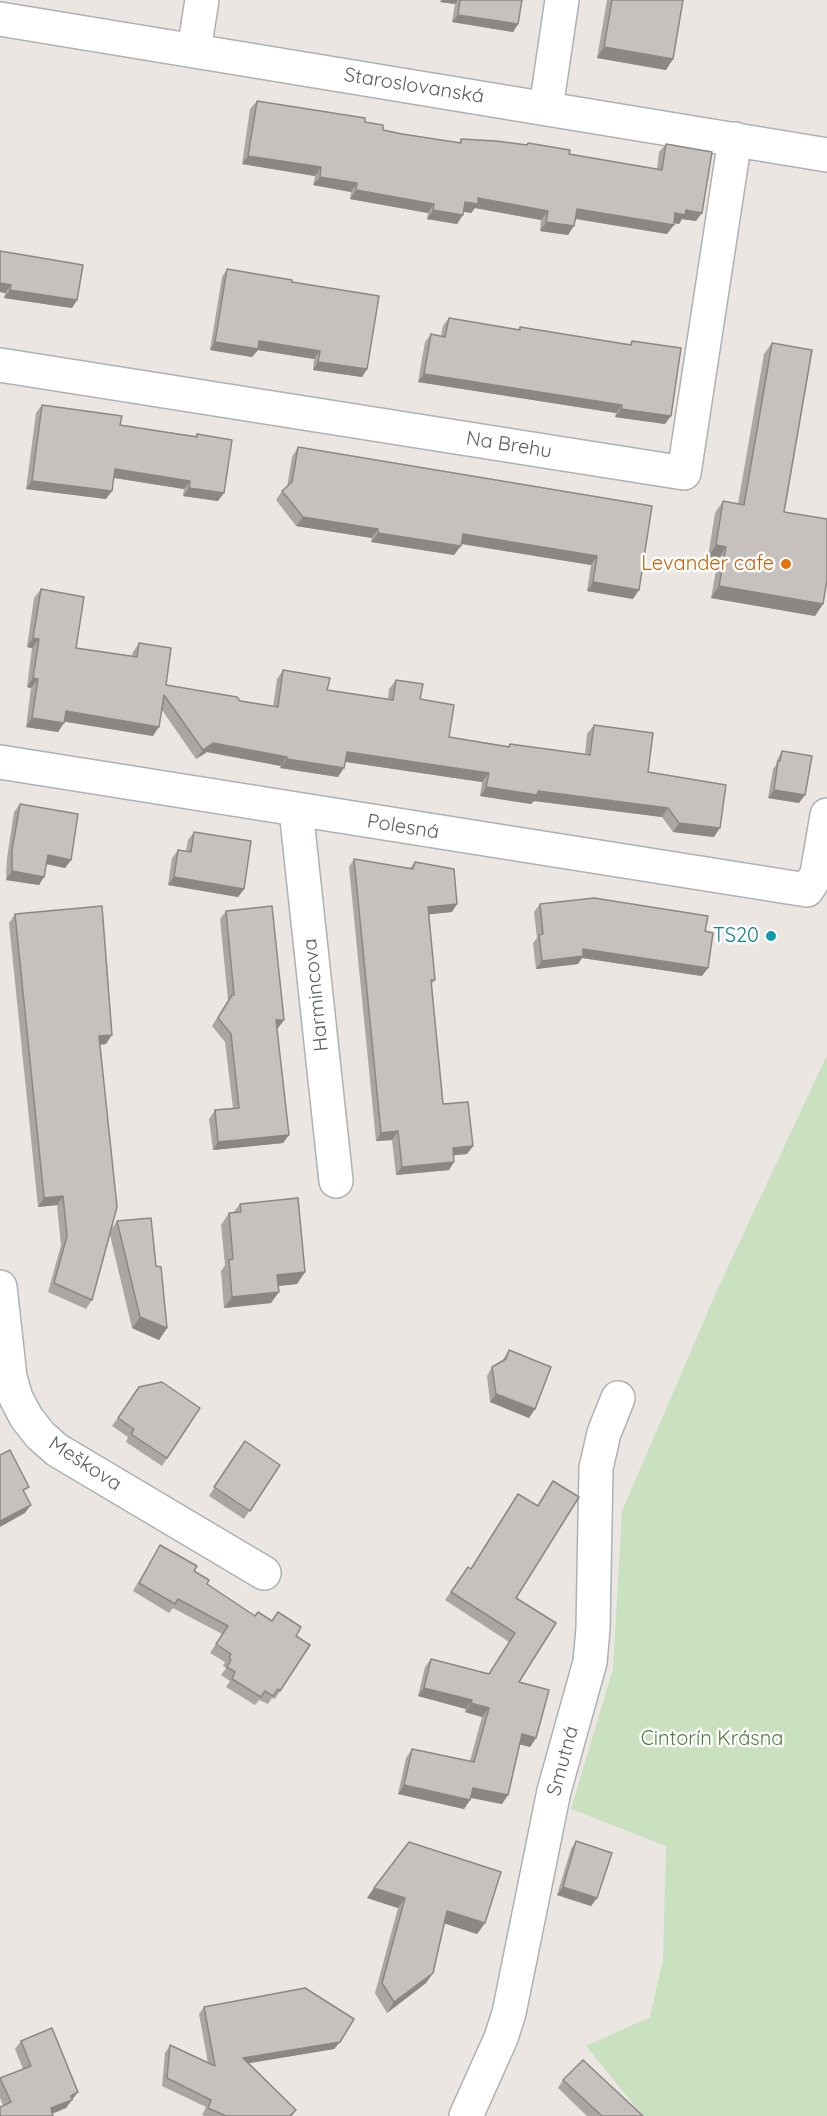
<!DOCTYPE html>
<meta charset="utf-8">
<style>
body{margin:0}
canvas{display:block;background:#ebe6e1}
</style>
<canvas width="827" height="2116"></canvas>
<script>
const context = document.querySelector('canvas').getContext('2d');
context.lineJoin = 'round';
function fillPath(path, color) { context.fillStyle = color; context.fill(path, 'evenodd'); }
const poly = rows => new Path2D(rows.map(r => 'M' + r).join(''));
function strokePath(path, color, width, dash) { context.strokeStyle = color; context.lineWidth = width; context.lineCap = dash ? 'butt' : 'round'; context.setLineDash(dash || []); context.stroke(path); }
function drawText(font, color, halo, rows, align = 'center') {
  context.font = font + ' Quicksand,sans-serif'; context.lineWidth = 5; context.setLineDash([]); context.textBaseline = 'middle'; context.strokeStyle = halo; context.fillStyle = color; for (const [text, x, y, turn = 0] of rows) {
    context.save(); context.translate(x, y); context.rotate((+turn || 0) * Math.PI / 180); context.textAlign = isNaN(turn) ? turn : align; if (halo) context.strokeText(text, 0, 0); context.fillText(text, 0, 0); context.restore();
  }
}
fillPath(poly([
 [827,1055,827,2116,643,2116,586,2046,650,2017,663,1959,666,1846,571,1809,613,1669,622,1511,718,1288]
]), '#cae1c0');
const minor = poly([
 [0,19,827,155],
 [194,50,202,0],
 [546,108,562,0],
 [0,365,684,473,735,139],
 [0,762,807,890,817,874,827,815],
 [296,810,336,1181],
 [0,1287,10,1377,16,1398,26,1417,40,1435,57,1450,264,1573],
 [466,2116,501,2038,509,2013,554,1791,590,1662,593,1629,596,1468,604,1433,618,1398]
]);
strokePath(minor, '#adb1b3', 36);
strokePath(minor, '#fff', 33);
fillPath(poly([
 [441,0,522,0,518,24,513,32,452,22,455,4,440,2],
 [607,0,683,0,666,70,597,58],
 [257,101,365,122,383,130,402,134,459,143,461,139,526,145,528,143,569,154,657,169,659,152,666,144,696,221,682,219,679,224,674,223,667,234,575,219,568,235,540,231,541,220,475,208,471,213,464,211,457,224,427,219,428,213,350,199,351,192,313,185,315,176,242,164,250,109],
 [0,251,77,300,72,308,4,298,5,293,0,292],
 [227,269,292,282,367,369,362,377,313,370,314,359,258,350,252,357,210,350,222,277],
 [449,318,518,330,520,327,629,345,632,341,665,424,615,417,616,413,418,382,425,342,431,334,441,336,443,326],
 [772,343,784,512,823,604,815,616,711,598,718,559,708,557,715,513,723,501,738,504,764,354],
 [42,405,120,425,195,436,197,434,218,501,183,496,184,489,114,478,106,499,26,489,36,413],
 [298,447,652,506,633,599,587,591,591,565,461,544,454,555,371,542,372,538,296,526,276,500,282,491,287,487,292,457],
 [41,589,76,648,132,656,133,652,139,643,166,685,273,707,277,679,283,670,327,690,388,699,389,689,396,680,420,699,449,737,508,746,510,744,585,754,587,734,594,725,648,772,714,837,673,832,662,817,534,801,531,804,480,796,482,782,345,762,338,777,280,768,281,766,207,752,196,759,162,710,153,736,65,721,58,732,26,727,31,688,27,687,32,648,27,647,34,598],
 [782,751,799,803,768,798,773,769,776,765,777,760],
 [20,804,71,860,65,868,46,864,39,885,6,880,7,858,14,812],
 [194,832,244,889,238,897,168,885,172,858,178,850,186,851,188,840],
 [354,859,410,868,415,862,452,912,429,914,435,980,431,985,443,1104,473,1146,467,1154,454,1155,449,1170,396,1175,392,1140,376,1141,349,867],
 [540,904,705,931,702,976,582,958,578,964,536,969,533,943,537,938,534,912],
 [226,911,284,1020,278,1028,277,1028,289,1135,283,1143,213,1150,209,1119,215,1110,233,1108,225,1042,212,1026,228,1000,220,919],
 [15,914,106,1044,100,1045,111,1230,117,1221,156,1266,167,1328,159,1340,132,1328,110,1235,92,1300,86,1309,48,1292,61,1245,57,1205,38,1207,9,923],
 [240,1204,305,1272,297,1284,278,1286,271,1303,224,1308,221,1271,225,1265,221,1225,229,1213,233,1213],
 [509,1350,535,1409,529,1418,490,1402,487,1376,492,1367,502,1361],
 [139,1387,200,1408,162,1466,126,1442,128,1437,112,1426],
 [245,1441,280,1465,244,1519,209,1496],
 [553,1481,516,1598,519,1682,536,1738,530,1747,519,1744,502,1804,471,1798,470,1800,464,1809,398,1794,406,1758,412,1749,470,1761,482,1717,465,1712,466,1709,418,1696,425,1667,431,1659,489,1674,509,1642,445,1600,468,1567,471,1569,518,1494,537,1506],
 [160,1545,194,1571,207,1584,255,1616,272,1621,278,1612,296,1636,280,1691,275,1699,272,1698,268,1704,259,1700,255,1705,226,1687,230,1681,221,1675,226,1668,223,1666,225,1662,210,1653,222,1634,173,1608,169,1613,133,1591],
 [576,1841,597,1898,591,1906,557,1895,571,1849],
 [374,1888,485,1923,477,1934,444,1923,433,1973,426,1983,387,2013,375,1993,398,1908,367,1898],
 [204,2007,340,2042,334,2049,249,2063,296,2110,292,2116,205,2116,202,2115,206,2107,162,2086,165,2053,170,2045,208,2063,199,2014],
 [21,2041,73,2100,71,2101,66,2108,52,2114,3,2105,0,2098,0,2079,23,2069,15,2049],
 [563,2080,643,2116,587,2116,558,2088]
]), '#aba6a3');
fillPath(poly([
 [442,0,458,0,455,4,440,2],
 [458,15,518,24,513,32,452,22],
 [604,47,673,59,666,70,597,58],
 [248,156,321,167,315,176,242,164],
 [320,177,357,183,351,192,313,185],
 [356,190,434,204,428,213,350,199],
 [478,198,548,211,541,220,475,208,471,213,459,211,465,202],
 [577,209,674,225,667,234,571,218],
 [433,210,463,215,457,224,427,219],
 [686,210,702,213,696,221,682,219,679,224,669,222,675,213],
 [546,222,574,226,568,235,540,231],
 [0,283,11,285,5,293,0,292],
 [10,290,77,300,72,308,4,298],
 [259,341,320,351,314,359,258,350,252,357,210,350,215,342],
 [318,362,367,369,362,377,313,370],
 [424,374,622,405,616,413,418,382],
 [621,409,671,416,665,424,615,417],
 [115,469,190,481,184,489,109,477],
 [32,481,112,491,106,499,26,489],
 [189,488,224,493,218,501,183,496],
 [303,517,378,529,372,538,296,526],
 [378,533,461,546,454,555,371,542],
 [463,534,597,556,591,565,456,543],
 [716,545,726,547,718,559,708,557],
 [593,582,639,590,633,599,587,591],
 [719,586,823,604,815,616,711,598],
 [33,638,39,639,32,648,27,647],
 [33,678,38,679,31,688,27,687],
 [66,711,159,727,153,736,60,721],
 [32,718,64,723,58,732,26,727],
 [213,743,287,757,281,766,207,752,196,759,203,750],
 [347,752,489,773,482,782,340,761],
 [287,759,344,768,338,777,280,768],
 [486,787,538,791,668,808,662,817,534,801,531,804,480,796],
 [774,790,805,795,799,803,768,798],
 [679,823,720,828,714,837,673,832],
 [48,855,71,860,65,868,42,863],
 [12,871,44,877,39,885,6,880],
 [174,877,244,889,238,897,168,885],
 [457,904,452,912,423,915,428,907],
 [583,949,708,968,702,976,582,958,578,964,536,969,542,961],
 [276,1020,284,1020,278,1028,271,1028],
 [112,1035,106,1044,93,1045,99,1036],
 [398,1131,392,1140,376,1141,381,1133],
 [289,1135,283,1143,213,1150,218,1142],
 [473,1146,467,1154,447,1156,453,1148],
 [454,1162,449,1170,396,1175,402,1167],
 [63,1196,57,1205,38,1207,44,1198],
 [305,1272,297,1284,269,1287,277,1275],
 [279,1292,271,1303,224,1308,232,1297],
 [140,1317,167,1328,159,1340,132,1328],
 [496,1394,535,1409,529,1418,490,1402],
 [31,1505,25,1513,0,1527,0,1521],
 [424,1688,472,1700,466,1709,418,1696],
 [471,1703,489,1708,482,1717,465,1712],
 [522,1734,536,1738,530,1747,515,1743],
 [404,1785,470,1800,464,1809,398,1794],
 [473,1788,508,1795,502,1804,467,1797],
 [563,1887,597,1898,591,1906,557,1895],
 [374,1888,405,1898,398,1908,367,1898],
 [447,1911,485,1923,477,1934,440,1922],
 [433,1973,426,1983,387,2013,394,2002],
 [340,2042,334,2049,238,2065,243,2058],
 [78,2092,66,2108,46,2116,51,2108,71,2096]
]), '#8b8785');
const building = poly([
 [460,0,522,0,518,24,458,15,460,0],
 [612,0,683,0,673,59,604,47,612,0],
 [257,101,365,118,365,122,383,125,383,130,402,134,461,143,461,139,496,141,527,145,528,143,570,150,569,154,662,170,666,144,712,152,702,213,686,210,685,215,675,213,674,225,577,209,574,226,546,222,548,211,478,198,478,204,465,202,463,215,433,210,434,204,356,190,357,183,320,177,321,167,248,156,257,101],
 [0,251,83,265,77,300,10,290,11,285,0,283,0,251],
 [227,269,292,280,292,282,379,296,367,369,318,362,320,351,259,341,258,349,215,342,227,269],
 [449,318,520,330,520,327,631,345,632,341,681,348,671,416,621,409,622,405,424,374,431,334,445,337,449,318],
 [772,343,812,350,784,512,827,519,827,580,823,604,719,586,726,547,716,545,723,501,744,505,772,343],
 [42,405,122,416,120,425,197,437,197,434,232,440,224,493,189,488,190,481,115,469,112,491,32,481,42,405],
 [298,447,652,506,639,590,593,582,597,556,463,534,461,546,378,533,378,529,303,517,282,491,292,482,298,447],
 [41,589,84,597,76,648,137,657,139,643,171,648,166,685,237,697,240,701,278,707,283,670,330,678,327,690,393,700,396,680,423,684,420,699,454,705,449,737,509,747,510,744,590,755,594,725,653,733,648,772,726,785,720,828,679,823,668,808,538,791,537,795,486,787,489,773,347,752,344,768,287,759,287,757,213,743,203,750,164,695,159,727,66,711,64,723,32,718,38,679,33,678,39,639,33,638,41,589],
 [782,751,812,756,805,795,774,790,778,761,780,761,782,751],
 [20,804,78,814,71,860,48,855,44,877,12,871,12,850,20,804],
 [194,832,251,841,244,889,174,877,178,850,191,852,194,832],
 [354,859,413,869,415,862,454,869,457,904,428,907,435,980,431,980,443,1104,468,1102,473,1146,453,1148,454,1162,402,1167,398,1131,381,1133,354,859],
 [594,898,708,916,705,931,713,933,708,968,583,949,583,956,542,961,539,935,543,934,540,904,594,898],
 [102,906,112,1035,99,1036,117,1207,92,1300,54,1283,67,1236,63,1196,44,1198,15,914,102,906],
 [272,906,284,1020,276,1020,289,1135,218,1142,215,1110,239,1108,231,1034,218,1018,232,995,234,995,226,911,272,906],
 [298,1198,305,1272,277,1275,279,1292,232,1297,229,1260,233,1259,229,1213,241,1212,240,1204,298,1198],
 [151,1218,156,1266,161,1267,167,1328,140,1317,117,1221,151,1218],
 [509,1350,551,1367,535,1409,496,1394,492,1367,506,1359,509,1350],
 [162,1382,200,1408,167,1458,131,1434,134,1429,118,1418,139,1387,162,1382],
 [245,1441,280,1465,250,1511,214,1487,245,1441],
 [10,1450,29,1487,23,1490,31,1505,0,1521,0,1455,10,1450],
 [553,1481,579,1497,516,1598,556,1623,519,1682,549,1690,536,1738,522,1734,508,1795,473,1788,470,1800,404,1785,412,1749,474,1762,489,1708,471,1703,472,1700,424,1688,431,1659,489,1674,515,1633,451,1592,468,1567,471,1569,518,1494,538,1506,553,1481],
 [160,1545,197,1566,194,1571,209,1580,207,1584,255,1616,258,1612,272,1621,278,1612,301,1627,296,1636,310,1645,280,1691,278,1689,273,1696,265,1691,261,1697,232,1679,235,1672,227,1667,231,1660,229,1658,231,1654,216,1644,228,1626,178,1599,175,1604,139,1583,160,1545],
 [576,1841,612,1853,597,1898,563,1887,576,1841],
 [409,1842,501,1872,485,1923,447,1911,433,1973,394,2002,382,1983,405,1898,374,1888,409,1842],
 [305,1988,354,2019,340,2042,243,2058,296,2110,290,2116,226,2116,208,2108,211,2100,167,2078,170,2045,215,2066,204,2007,305,1988],
 [52,2028,78,2092,71,2096,72,2100,51,2108,53,2116,0,2116,0,2107,11,2102,0,2078,31,2066,21,2041,52,2028],
 [583,2060,643,2116,602,2116,563,2080,583,2060]
]);
fillPath(building, '#c7c1be');
strokePath(building, '#8b8785', 1.5);
for (const [x, y, r, color] of [
 [786,564,6,"#e8710a"],
 [771,936,6,"#0f9aa8"]
]) { const dot = new Path2D(); dot.arc(x, y, r, 0, 2 * Math.PI); context.fillStyle = color; context.fill(dot); strokePath(dot, '#fff', 2); }
drawText('20px', '#5a5f61', '#fff', [
 ["Staroslovanská",414,86,9],
 ["Na Brehu",509,445,9],
 ["Polesná",403,827,9],
 ["Harmincova",316,995,-96],
 ["Meškova",85,1464,33],
 ["Smutná",563,1761,-75]
]);
drawText('20px', '#c56008', '#fff', [
 ["Levander cafe",774,564]
], 'right');
drawText('20px', '#0d838f', '#fff', [
 ["TS20",759,936]
], 'right');
drawText('20px', '#4e7d3c', '#fff', [
 ["Cintorín Krásna",712,1739]
]);
</script>
